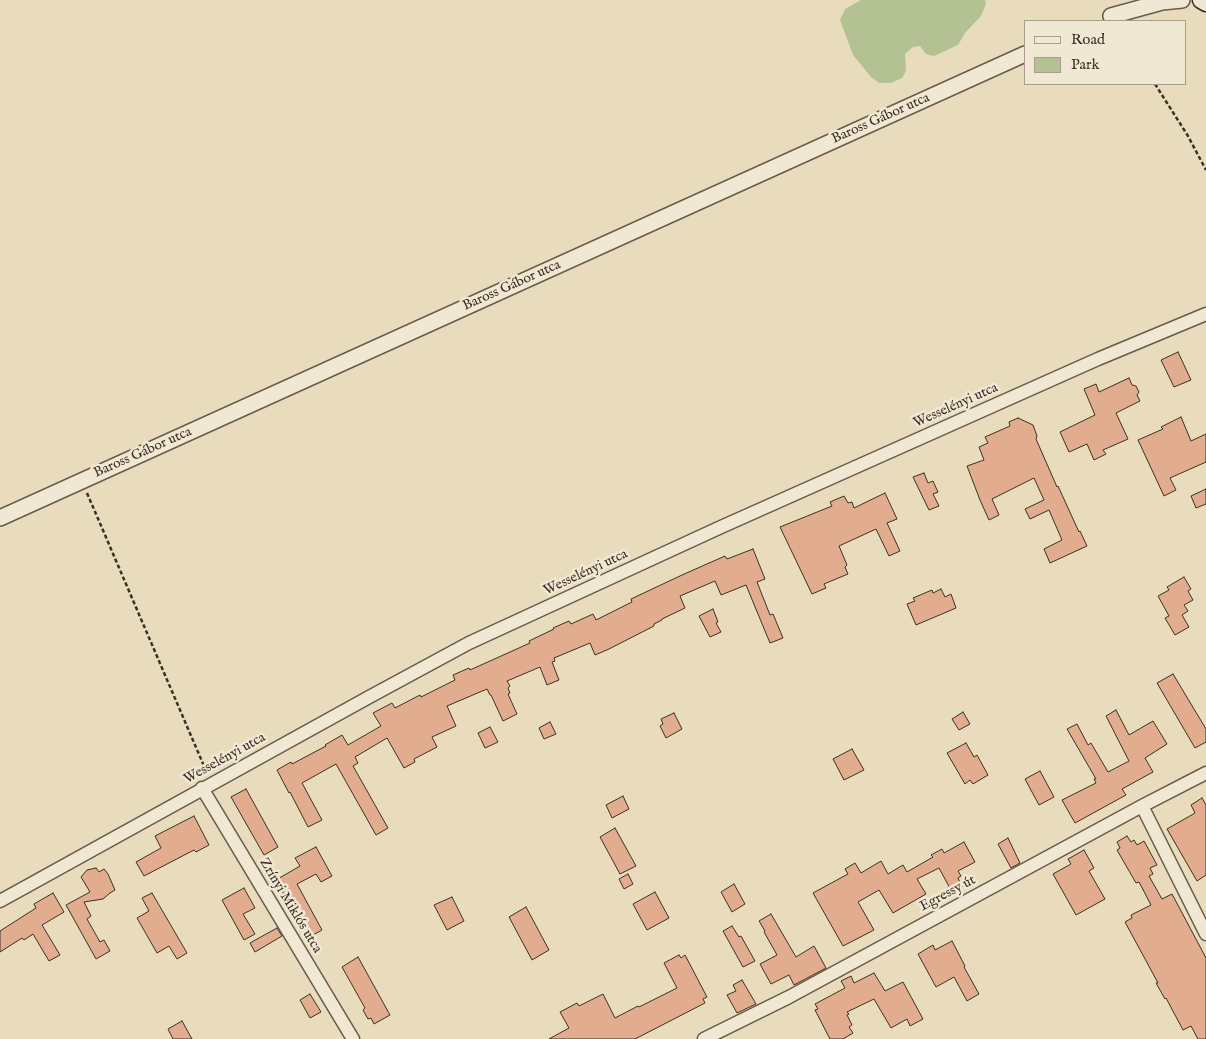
<!DOCTYPE html>
<meta charset="utf-8">
<style>
body{margin:0}
#map{position:relative;width:1206px;height:1039px;overflow:hidden;background:#e9dcbc;font-family:"IM FELL English",serif}
canvas{display:block}
.legend{position:absolute;left:1024px;top:20px;width:162px;height:65px;box-sizing:border-box;background:#f1e8d3;border:1px solid #a99e8e;margin:0;padding:6px 9px;list-style:none;font-size:15px;color:#3d2f27}
.legend li{display:flex;align-items:center;gap:10px;height:25px}
.legend b{width:25px;border:1px solid #a99e8e}
</style>
<div id="map">
<canvas width="1206" height="1039"></canvas>
<ul class="legend">
<li><b style="height:6px;background:#f1e8d3"></b>Road</li>
<li><b style="height:14px;background:#b3c193"></b>Park</li>
</ul>
</div>
<script>
const context = document.querySelector('canvas').getContext('2d');
context.lineJoin = 'round';
function fillPath(path, color) { context.fillStyle = color; context.fill(path, 'evenodd'); }
const poly = rows => new Path2D(rows.map(r => 'M' + r).join(''));
function strokePath(path, color, width, dash) { context.strokeStyle = color; context.lineWidth = width; context.lineCap = dash ? 'butt' : 'round'; context.setLineDash(dash || []); context.stroke(path); }
function drawText(font, color, halo, rows, align = 'center') {
  context.font = font + ' "IM FELL English",serif'; context.lineWidth = 5; context.setLineDash([]); context.textBaseline = 'middle'; context.strokeStyle = halo; context.fillStyle = color; for (const [text, x, y, turn = 0] of rows) {
    context.save(); context.translate(x, y); context.rotate((+turn || 0) * Math.PI / 180); context.textAlign = isNaN(turn) ? turn : align; if (halo) context.strokeText(text, 0, 0); context.fillText(text, 0, 0); context.restore();
  }
}
fillPath(poly([
 [861,0,985,0,986,4,981,16,965,33,958,45,934,56,926,54,920,46,913,47,905,54,906,71,902,78,891,83,879,83,871,77,853,55,840,20,845,9]
]), '#b3c193');
const building = poly([
 [1178,352,1191,380,1174,387,1161,360,1178,352],
 [1129,378,1132,385,1136,386,1139,392,1137,395,1140,401,1116,413,1128,439,1103,450,1106,454,1094,460,1087,444,1069,452,1060,432,1095,415,1084,389,1096,384,1099,392,1129,378],
 [1181,417,1191,441,1206,434,1206,462,1170,478,1176,490,1164,496,1138,440,1163,429,1161,427,1181,417],
 [1018,418,1033,425,1037,436,1036,439,1057,487,1058,486,1079,532,1080,531,1087,546,1050,563,1044,549,1062,540,1049,510,1030,519,1025,509,1044,500,1034,478,992,499,999,515,989,520,980,500,967,466,984,460,979,447,988,443,985,437,1010,426,1009,422,1018,418],
 [924,473,928,483,933,481,938,492,933,494,939,506,929,510,913,477,924,473],
 [1206,489,1206,504,1196,508,1191,496,1206,489],
 [885,493,897,519,887,523,900,551,889,556,876,529,839,546,847,565,845,567,848,574,824,584,826,588,812,594,780,527,832,506,830,502,844,496,848,503,852,502,854,508,885,493],
 [753,549,765,579,757,582,770,615,773,614,783,638,770,643,746,585,721,595,715,581,680,596,685,608,662,619,662,620,654,624,654,626,609,649,595,655,590,643,554,658,555,661,552,662,559,680,547,685,540,667,507,681,510,686,508,688,510,693,508,694,517,714,503,721,491,695,490,695,487,689,447,706,456,726,432,737,437,747,414,759,415,762,404,768,387,738,355,757,358,763,353,766,388,828,376,835,336,764,302,783,322,820,308,827,290,792,289,793,277,770,291,762,292,764,326,746,325,745,342,735,348,745,381,726,373,713,392,703,395,708,420,695,421,697,455,680,453,675,469,668,470,670,530,643,529,641,554,629,553,628,569,621,571,624,593,614,596,620,632,602,631,599,682,575,725,556,727,559,753,549],
 [1184,577,1191,589,1188,591,1193,600,1184,605,1188,611,1182,615,1189,627,1175,635,1165,618,1169,616,1158,596,1169,590,1167,587,1184,577],
 [941,589,945,597,951,594,956,608,916,625,907,604,915,601,913,598,932,590,933,593,941,589],
 [713,609,718,622,716,623,721,632,710,637,699,616,713,609],
 [1173,674,1206,729,1206,742,1195,748,1157,683,1173,674],
 [1116,710,1129,735,1153,721,1167,744,1145,758,1153,772,1122,789,1126,795,1075,823,1062,800,1096,783,1094,779,1096,779,1067,729,1077,724,1088,745,1091,743,1108,772,1129,761,1106,716,1116,710],
 [963,712,970,724,959,730,952,719,963,712],
 [674,713,682,729,666,738,660,726,663,724,661,719,674,713],
 [550,722,556,734,544,739,539,728,550,722],
 [490,727,498,742,485,748,478,733,490,727],
 [966,743,974,757,977,755,988,775,973,784,970,780,965,784,947,753,966,743],
 [852,749,864,770,844,780,833,759,852,749],
 [1040,771,1054,797,1039,805,1025,779,1040,771],
 [246,789,278,847,264,855,231,797,246,789],
 [623,796,629,809,612,818,606,805,623,796],
 [1202,798,1206,805,1206,875,1197,881,1167,829,1195,813,1191,805,1202,798],
 [194,816,209,845,196,852,194,850,144,876,136,862,161,848,155,836,194,816],
 [615,828,636,866,620,874,600,837,615,828],
 [1127,836,1131,842,1134,840,1137,845,1144,841,1157,865,1150,868,1153,874,1149,876,1162,899,1172,894,1206,958,1206,1039,1198,1039,1191,1026,1183,1030,1166,998,1165,999,1156,983,1158,983,1125,922,1132,918,1131,915,1151,905,1139,882,1136,883,1117,850,1120,848,1117,842,1127,836],
 [1008,838,1020,863,1011,868,998,844,1008,838],
 [964,842,975,862,958,871,961,876,958,878,962,887,952,892,939,868,917,879,926,894,893,913,879,890,858,902,874,930,843,946,813,893,848,874,845,869,855,863,861,873,881,861,888,874,903,865,907,872,933,857,931,855,942,849,944,853,964,842],
 [316,847,332,876,321,882,316,874,297,884,322,930,308,938,276,880,300,866,295,858,316,847],
 [1084,850,1094,868,1089,871,1105,899,1076,915,1053,874,1071,864,1068,859,1084,850],
 [96,868,99,872,104,869,108,874,115,890,110,893,103,899,84,902,91,916,87,919,100,942,104,940,110,951,96,959,66,905,90,892,81,877,87,870,96,868],
 [628,874,633,884,624,889,619,879,628,874],
 [734,884,745,904,732,912,721,892,734,884],
 [244,888,255,908,243,914,255,934,244,940,222,900,244,888],
 [655,892,669,918,647,930,633,904,655,892],
 [53,893,64,912,42,925,60,955,49,961,33,934,24,940,22,938,0,952,0,931,36,908,34,904,53,893],
 [152,893,187,953,177,959,169,946,157,953,137,918,149,911,142,898,152,893],
 [452,897,464,921,447,930,434,905,452,897],
 [526,907,549,950,532,960,509,917,526,907],
 [771,914,796,957,814,946,826,968,794,985,789,975,771,984,760,964,777,955,764,932,765,931,759,921,771,914],
 [732,926,739,937,741,936,755,961,743,967,723,931,732,926],
 [277,928,282,936,255,952,250,943,277,928],
 [952,941,965,966,964,967,979,994,967,1001,954,977,936,987,918,954,933,945,935,950,952,941],
 [679,955,681,958,685,955,707,997,703,999,705,1003,635,1039,549,1039,569,1028,560,1012,577,1003,579,1006,603,994,615,1018,638,1006,639,1007,677,988,664,963,679,955],
 [358,957,390,1015,374,1024,371,1018,368,1019,363,1010,365,1008,342,967,358,957],
 [874,973,885,991,903,982,923,1019,910,1026,907,1019,891,1028,874,999,847,1012,849,1014,847,1015,852,1025,849,1027,853,1033,843,1039,830,1039,815,1010,818,1009,815,1004,845,988,841,981,851,976,854,983,874,973],
 [742,980,756,1004,737,1013,727,995,736,991,733,985,742,980],
 [310,994,321,1012,310,1018,300,1000,310,994],
 [182,1021,192,1039,173,1039,168,1029,182,1021]
]);
fillPath(building, '#e1ad8e');
strokePath(building, '#3d2f27', 1);
const minor = poly([
 [202,788,353,1039],
 [1142,806,1206,934],
 [0,901,371,696,469,643,721,527,1098,359,1206,314],
 [704,1039,789,997,1142,806,1206,773]
]);
const tertiary = poly([
 [1111,16,1162,2,1182,0],
 [0,518,1025,54]
]);
const secondary = poly([
 [1201,0,1206,3]
]);
strokePath(minor, '#685a4c', 15);
strokePath(tertiary, '#685a4c', 18);
strokePath(secondary, '#3d2f27', 19);
strokePath(poly([
 [1155,84,1188,136,1206,170],
 [87,493,207,773]
]), '#3d2f27', 2.5, [4, 2.5]);
strokePath(minor, '#f1e8d3', 12);
strokePath(tertiary, '#f1e8d3', 15);
strokePath(secondary, '#f1e8d3', 16);
drawText('14px', '#3d2f27', '#f1e8d3', [
 ["Baross Gábor utca",881,119,-24],
 ["Baross Gábor utca",512,286,-24],
 ["Wesselényi utca",956,406,-24],
 ["Baross Gábor utca",143,453,-24],
 ["Wesselényi utca",586,573,-25],
 ["Wesselényi utca",225,759,-29],
 ["Egressy út",948,894,-28],
 ["Zrínyi Miklós utca",290,906,59]
]);
</script>
